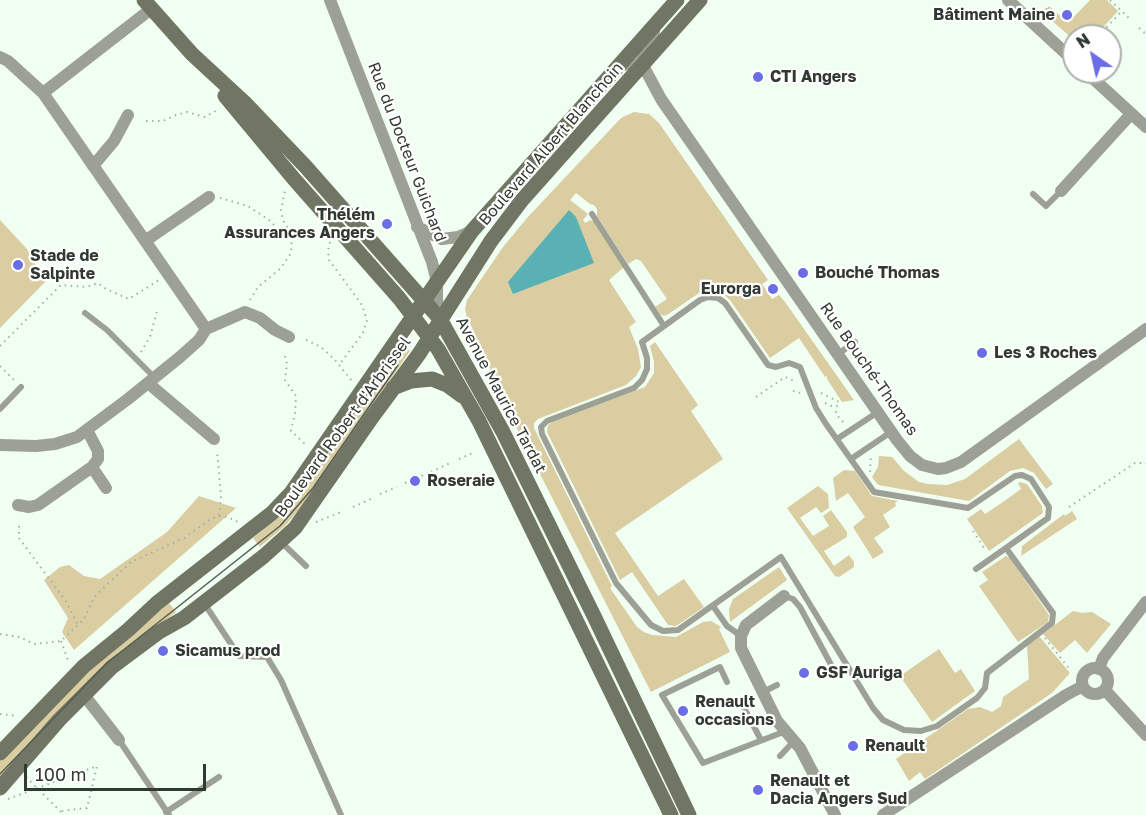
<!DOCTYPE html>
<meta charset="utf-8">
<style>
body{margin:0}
#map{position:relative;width:1146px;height:815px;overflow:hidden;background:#f0fff1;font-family:"Golos Text",sans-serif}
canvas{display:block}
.north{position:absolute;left:1062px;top:24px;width:60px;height:60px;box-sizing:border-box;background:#fff;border:2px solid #adb0ad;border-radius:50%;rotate:326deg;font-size:16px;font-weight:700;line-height:24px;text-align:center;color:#313a31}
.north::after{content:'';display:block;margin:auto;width:21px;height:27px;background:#696de6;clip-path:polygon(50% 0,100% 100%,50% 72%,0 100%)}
.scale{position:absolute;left:24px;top:764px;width:182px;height:27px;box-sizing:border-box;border:3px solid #313a31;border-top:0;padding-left:8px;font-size:18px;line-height:21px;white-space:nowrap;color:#313a31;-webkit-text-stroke:4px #fff;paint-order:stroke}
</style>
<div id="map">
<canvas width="1146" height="815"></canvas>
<div class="north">N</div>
<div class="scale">100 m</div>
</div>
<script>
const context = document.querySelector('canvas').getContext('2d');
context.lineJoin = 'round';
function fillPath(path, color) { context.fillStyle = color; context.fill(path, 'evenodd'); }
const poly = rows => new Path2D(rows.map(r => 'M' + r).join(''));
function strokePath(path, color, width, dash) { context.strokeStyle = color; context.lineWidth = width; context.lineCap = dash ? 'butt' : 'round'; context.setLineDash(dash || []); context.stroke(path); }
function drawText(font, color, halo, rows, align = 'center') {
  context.font = font + ' "Golos Text",sans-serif'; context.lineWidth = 4.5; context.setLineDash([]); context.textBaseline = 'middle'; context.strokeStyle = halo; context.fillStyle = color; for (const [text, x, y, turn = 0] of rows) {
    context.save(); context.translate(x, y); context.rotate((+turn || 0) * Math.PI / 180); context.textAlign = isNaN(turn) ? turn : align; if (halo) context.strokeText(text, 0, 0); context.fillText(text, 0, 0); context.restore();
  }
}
fillPath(poly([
 [1090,0,1107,0,1118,11,1095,36,1074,36,1074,40,1043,13,1049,6,1068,23],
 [634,112,649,114,659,123,768,280,762,284,772,299,779,295,785,302,854,400,842,402,827,379,827,376,825,377,799,338,770,358,730,300,718,290,710,289,702,291,667,315,665,314,666,316,661,315,655,307,667,299,641,261,636,259,628,264,597,216,597,209,594,205,590,204,576,193,570,200,588,214,583,220,585,223,590,220,594,221,624,267,609,280,636,322,629,327,638,349,641,367,636,376,626,385,538,419,534,423,534,428,612,586,610,588,637,627,644,632,652,635,676,637,703,622,711,621,721,627,719,629,730,652,651,692,511,417,466,314,465,309,467,300,503,247,527,218,621,118],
 [0,220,27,249,45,282,0,328],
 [655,342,698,405,691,411,723,459,615,533,658,596,684,579,704,607,676,626,668,625,632,572,620,580,547,432,548,425,553,422,645,387,654,373,654,362,650,346],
 [401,344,410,351,327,473,304,504,286,525,260,547,253,538,263,530],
 [1019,439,1053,484,1046,489,1034,473,1023,468,1010,471,969,501,878,485,872,477,878,467,879,456,892,457,904,471,919,482,928,484,947,485,965,479],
 [844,470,855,471,872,496,898,501,895,503,896,506,883,515,890,527,874,538,884,552,873,559,853,527,865,517,848,493,836,501,833,478],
 [1020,482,1027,484,1042,506,1043,513,989,551,967,519,981,509,985,514,1003,502,1021,489,1018,483],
 [818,486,828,494,829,508,821,513,816,507,800,518,813,536,829,526,823,516,831,510,847,532,847,537,824,551,834,566,849,555,854,562,854,567,839,577,835,576,787,508],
 [199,496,236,508,74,650,62,632,68,618,44,580,60,567,69,565,84,576,100,579,167,532],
 [1072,511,1077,519,1021,556,1022,546,1064,514,1065,516],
 [1006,556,1010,558,1049,615,1048,622,1018,642,979,586,988,580,982,572],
 [779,567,787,580,730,622,729,609,733,599],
 [169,603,176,612,112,663,0,778,0,761,72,685,109,650],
 [1073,611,1082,613,1092,612,1111,624,1087,653,1075,640,1060,653,1043,634],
 [1039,636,1070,673,1052,693,925,779,920,772,909,781,896,759,968,709,980,707,992,712,1001,706,1003,697,1029,679,1027,645],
 [939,649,955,673,961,669,975,691,932,722,900,676]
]), '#d9cda1');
fillPath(poly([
 [569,210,576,217,594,263,513,294,508,282]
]), '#59b1b4');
strokePath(poly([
 [1110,0,1131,20],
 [1042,14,1049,6],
 [1139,28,1146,34],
 [1098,36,1122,11],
 [146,121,163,121,176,115,187,112,205,117,219,109],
 [220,198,248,206,269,220,283,234,292,235],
 [330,242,328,251,329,260,362,305,367,320,363,333,339,365],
 [250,300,258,287,280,269,291,253,292,235,283,220,281,210,285,191],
 [306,340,321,347,335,360,352,381],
 [0,346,61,285,86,287,98,283,106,289,129,299,159,280],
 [141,352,150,337,157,311],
 [285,356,287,364,285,380,296,396,295,413,291,431,307,446],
 [0,366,15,381],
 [793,391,800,393],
 [821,393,839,402,836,408,836,414,844,423],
 [756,397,785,377,797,382],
 [825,403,836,408],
 [459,459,475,452],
 [431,472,450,463],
 [870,472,871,456],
 [405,483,424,475],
 [380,494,397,487],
 [353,507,371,499],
 [1069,507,1135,463,1146,463],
 [219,516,228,517,238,522],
 [316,522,344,511],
 [19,526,19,538,67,603,78,625],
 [973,531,986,551],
 [0,634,20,637,34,644,61,641,84,619,94,597,131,562,184,538,211,519,219,516,221,496,217,450],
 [1045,638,1071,671],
 [61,641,69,663],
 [0,714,18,716],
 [26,777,64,815],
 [8,799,97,766,87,808,60,811]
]), '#a3b0a4', 2, [1.5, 4.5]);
strokePath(poly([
 [1033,194,1046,206,1056,196],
 [592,214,664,326],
 [85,313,107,330,154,377],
 [838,354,855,342],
 [0,409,21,387],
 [837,439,878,412],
 [851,459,891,432],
 [281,542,306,566],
 [976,569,1006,548,1048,518,1049,507,1031,479,1022,475,1015,476,968,508,874,492,826,424,816,408,800,367,789,363,776,367,768,365,725,303,718,298,708,297,700,300,642,342,647,358,647,369,642,380,634,388,547,421,541,427,542,434,616,583,651,625,663,631,678,630,781,557,873,708,883,720,904,730,921,731,937,726,977,698,985,688,987,673,1052,623,1053,613,1006,548],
 [784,596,793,599,800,607,836,674],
 [204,603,239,656,267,657,281,680,341,815],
 [713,606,727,626,741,636],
 [727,682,720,667,662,695,703,763,786,731],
 [763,692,777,685],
 [743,706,761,740],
 [119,740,169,815],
 [780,756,794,741],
 [166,812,219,777]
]), '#9da094', 6);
strokePath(poly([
 [330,0,432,262,437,282,437,299,440,319],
 [1008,0,1074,61],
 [0,57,8,61,43,93],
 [617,67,630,63,641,67,646,71,661,99,897,440,910,456,922,465,938,469,946,468,961,462,1146,329],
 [641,67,643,52,654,32],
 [1086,72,1146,127],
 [93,166,114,141,128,115],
 [1061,191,1131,114],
 [417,227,442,239,458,237,472,231],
 [145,241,209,197],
 [206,329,245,312,260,318,275,330,289,337],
 [148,383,214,439],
 [0,445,36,446,55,444,77,437,128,399,180,357,199,340,206,329,43,93,151,9],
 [92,467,106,488],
 [18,505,29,507,38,505,92,467,98,459,98,451,87,430],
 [784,596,746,625,741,636,741,648,777,721,800,748,835,815],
 '1082 681a13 13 0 1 1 26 0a13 13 0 1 1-26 0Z',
 [1099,669,1103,658,1146,602],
 [1105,690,1146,735],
 [84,695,119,740],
 [883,815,1066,695,1083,686]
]), '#9da094', 12);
strokePath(poly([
 [144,0,192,54,245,103,306,167,440,319,503,432,594,616,689,815],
 [225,96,294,179,399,298,438,349,479,421,671,815],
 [393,388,411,381,432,379,447,385,462,396],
 [0,753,84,666,128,630,157,603,272,513,291,493,472,231,677,0],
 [0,788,59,720,112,667,159,632,184,618,264,556,295,528,373,416,419,354,491,241,522,200,700,0]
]), '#717664', 15);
strokePath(poly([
 [0,774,107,663,280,526,313,488,398,365]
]), '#535d53', 1.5);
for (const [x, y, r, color] of [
 [1067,15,6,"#696de6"],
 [758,77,6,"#696de6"],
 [387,224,6,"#696de6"],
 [18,265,6,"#696de6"],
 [803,273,6,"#696de6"],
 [773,289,6,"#696de6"],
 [982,353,6,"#696de6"],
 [415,481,6,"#696de6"],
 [163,651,6,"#696de6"],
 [804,673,6,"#696de6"],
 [683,711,6,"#696de6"],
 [853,746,6,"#696de6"],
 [758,790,6,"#696de6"]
]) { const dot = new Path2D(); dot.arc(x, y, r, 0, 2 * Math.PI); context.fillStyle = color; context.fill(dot); strokePath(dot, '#fff', 2); }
drawText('bold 16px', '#313a31', '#fff', [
 ["Bâtiment Maine",1055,15,"right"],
 ["CTI Angers",770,77],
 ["Thélém",375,215,"right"],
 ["Assurances Angers",375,233,"right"],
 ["Stade de",30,256],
 ["Salpinte",30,274],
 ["Bouché Thomas",815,273],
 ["Eurorga",761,289,"right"],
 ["Les 3 Roches",994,353],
 ["Roseraie",427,481],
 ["Sicamus prod",175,651],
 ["GSF Auriga",816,673],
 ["Renault",695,702],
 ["occasions",695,720],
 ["Renault",865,746],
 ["Renault et",770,781],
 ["Dacia Angers Sud",770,799]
], 'left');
drawText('16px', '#313a31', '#fff', [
 ["Boulevard Albert Blanchoin",551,144,-49],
 ["Rue du Docteur Guichard",407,152,69],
 ["Rue Bouché-Thomas",869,369,55],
 ["Avenue Maurice Tardat",501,395,62],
 ["Boulevard Robert d'Arbrissel",343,427,-54]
]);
</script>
